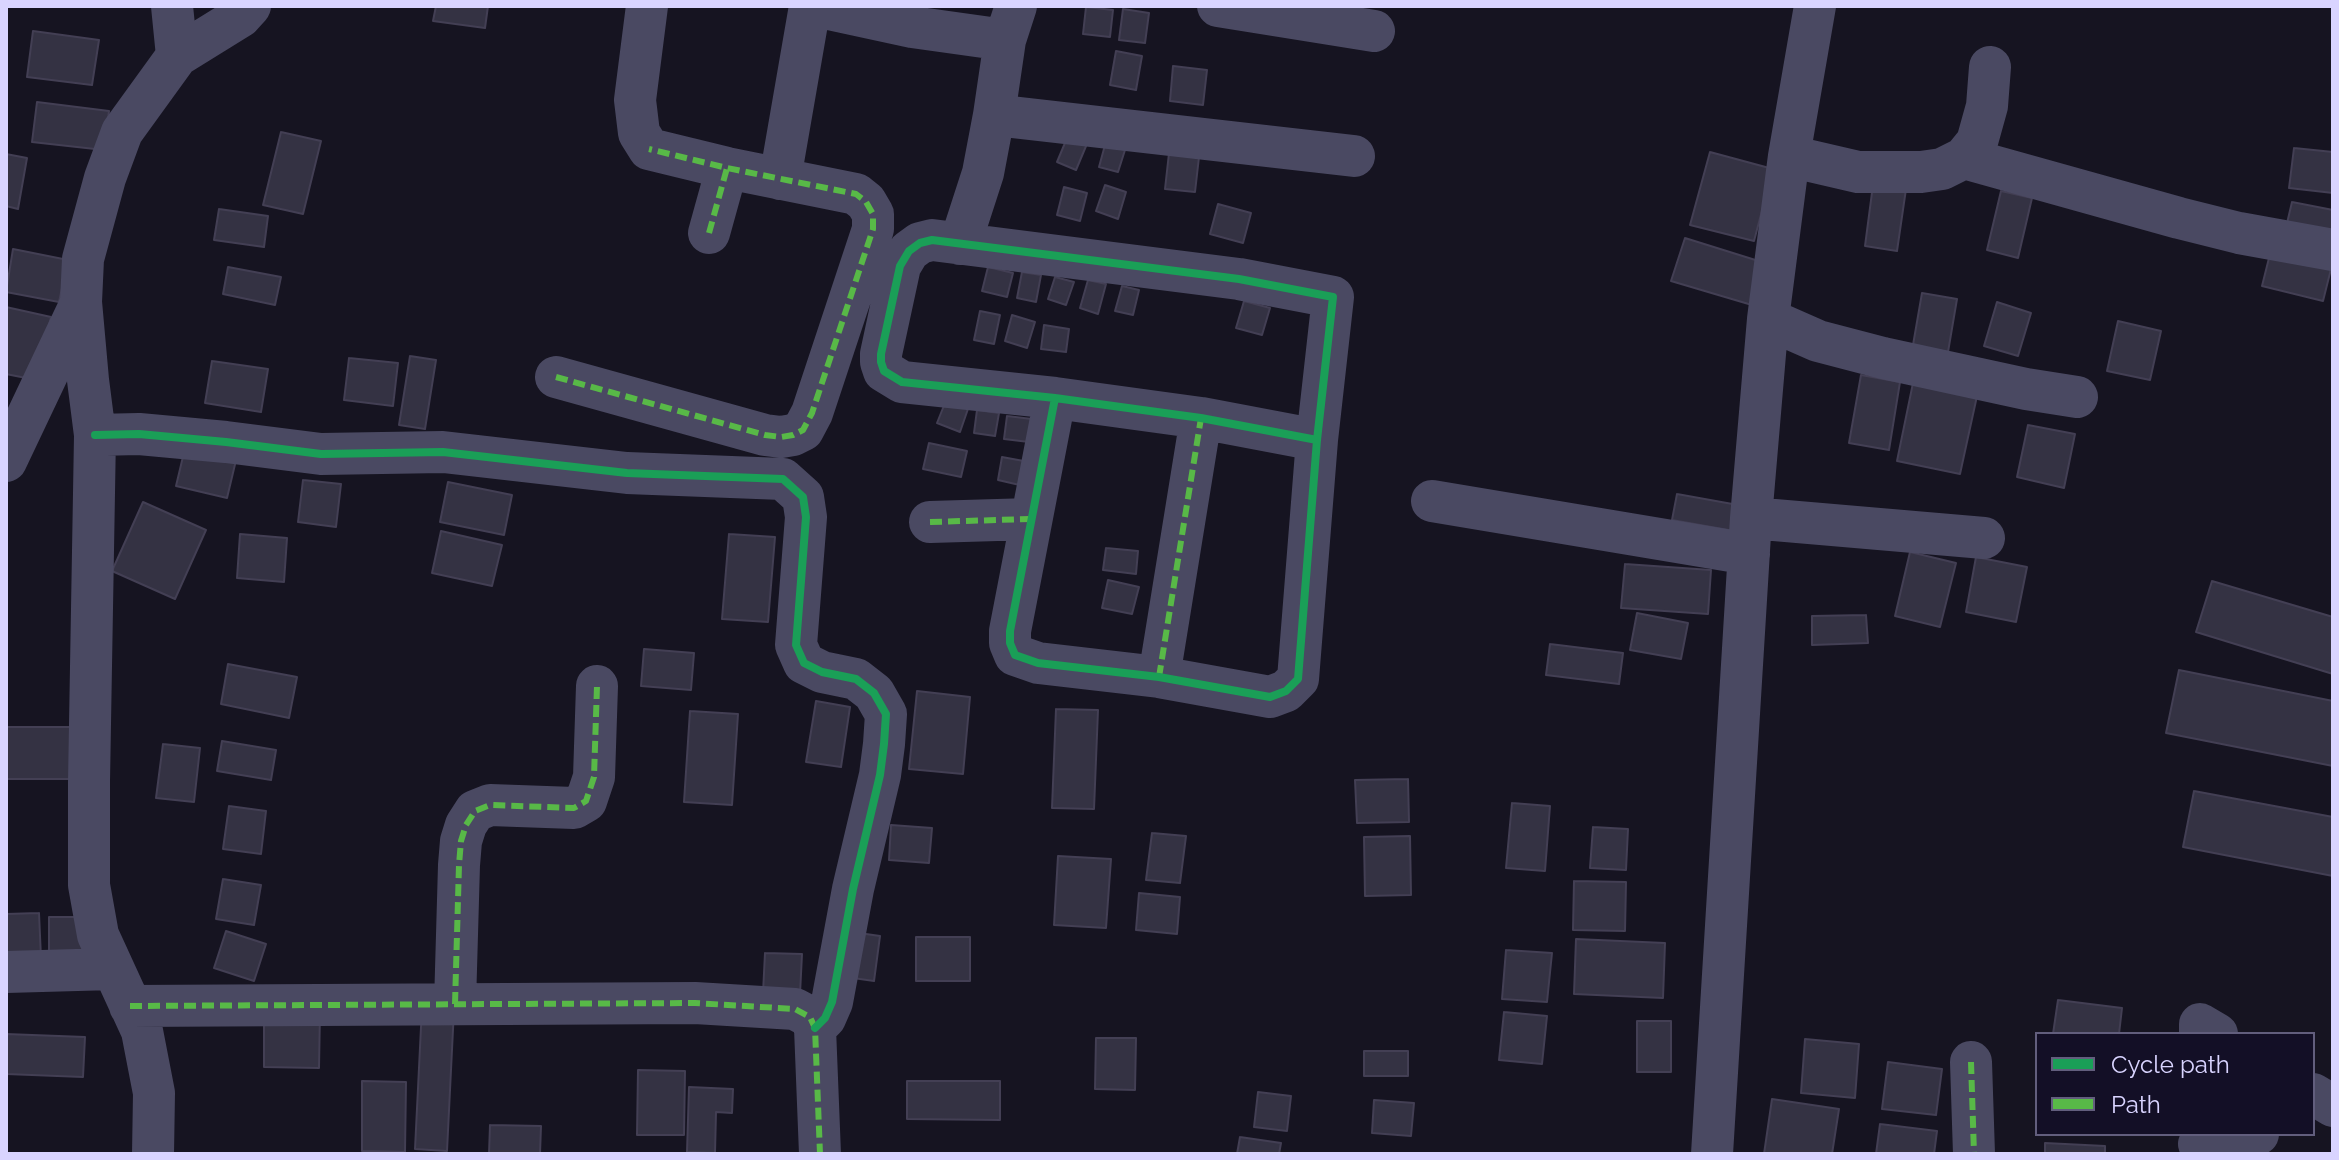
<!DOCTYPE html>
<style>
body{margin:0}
#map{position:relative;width:2339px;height:1160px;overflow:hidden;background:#161421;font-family:Raleway,sans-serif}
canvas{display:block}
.frame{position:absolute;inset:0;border:8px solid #d9d4ff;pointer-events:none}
.legend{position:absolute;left:2035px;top:1032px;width:280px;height:104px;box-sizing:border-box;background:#130f26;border:2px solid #625e7d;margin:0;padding:10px 14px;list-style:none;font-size:24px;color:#d9d4ff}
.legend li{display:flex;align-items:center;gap:16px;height:40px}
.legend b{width:40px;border:2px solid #625e7d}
</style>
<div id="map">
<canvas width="2339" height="1160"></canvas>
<div class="frame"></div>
<ul class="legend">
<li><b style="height:10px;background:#1a9f57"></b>Cycle path</li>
<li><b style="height:10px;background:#58b947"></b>Path</li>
</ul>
</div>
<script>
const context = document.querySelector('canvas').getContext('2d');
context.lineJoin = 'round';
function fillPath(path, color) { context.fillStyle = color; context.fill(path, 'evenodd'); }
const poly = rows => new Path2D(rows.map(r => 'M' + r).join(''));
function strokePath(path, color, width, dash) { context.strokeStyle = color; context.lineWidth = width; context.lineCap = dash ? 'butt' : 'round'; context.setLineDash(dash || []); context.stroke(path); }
const building = poly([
 [436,6,488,6,485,28,433,21,436,6],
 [1086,7,1113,10,1110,37,1083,34,1086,7],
 [1123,9,1149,13,1145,43,1119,40,1123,9],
 [33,31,99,40,92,85,27,77,33,31],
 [1116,51,1142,56,1136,90,1110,85,1116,51],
 [1173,66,1207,70,1203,105,1170,101,1173,66],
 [37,102,109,111,104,150,32,142,37,102],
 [1070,131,1089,139,1076,170,1057,162,1070,131],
 [281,132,321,141,303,214,263,205,281,132],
 [1105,145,1125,150,1118,172,1099,167,1105,145],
 [2294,148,2333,152,2333,193,2289,188,2294,148],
 [1710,152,1773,169,1754,241,1690,225,1710,152],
 [1169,153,1199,157,1195,192,1165,189,1169,153],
 [6,154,27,158,18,209,6,206,6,154],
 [1105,185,1126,192,1118,219,1096,211,1105,185],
 [1873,185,1906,189,1897,251,1865,246,1873,185],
 [1064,187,1087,193,1080,221,1057,215,1064,187],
 [2001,191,2032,198,2018,258,1987,250,2001,191],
 [2292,202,2333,210,2333,246,2284,236,2292,202],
 [1218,204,1251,213,1243,243,1210,234,1218,204],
 [219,209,268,216,264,247,214,240,219,209],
 [1685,238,1765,263,1752,305,1671,281,1685,238],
 [2272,246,2333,261,2323,301,2262,286,2272,246],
 [13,249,68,260,59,302,6,292,13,249],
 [228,267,281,277,275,305,223,294,228,267],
 [988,267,1013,273,1007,297,982,291,988,267],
 [1022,272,1041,275,1036,302,1017,298,1022,272],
 [1055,277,1074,282,1066,305,1048,299,1055,277],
 [1088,280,1106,284,1098,314,1080,308,1088,280],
 [1122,286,1139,290,1133,315,1115,311,1122,286],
 [1922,293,1957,299,1948,352,1913,345,1922,293],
 [1244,301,1270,308,1262,335,1236,328,1244,301],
 [1997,302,2031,313,2018,356,1984,346,1997,302],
 [6,307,51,317,36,380,6,374,6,307],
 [980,311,1000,315,994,344,974,340,980,311],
 [1012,315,1035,322,1027,348,1005,341,1012,315],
 [2118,321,2161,331,2150,380,2107,371,2118,321],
 [1044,325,1069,329,1066,352,1041,349,1044,325],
 [410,356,436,360,425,429,399,425,410,356],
 [349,358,398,363,393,406,344,400,349,358],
 [212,361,268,369,261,412,205,403,212,361],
 [1861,375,1900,382,1889,450,1849,443,1861,375],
 [1913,383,1977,396,1960,474,1897,461,1913,383],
 [947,398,969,406,960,432,937,423,947,398],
 [977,410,999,413,995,436,974,433,977,410],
 [1007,416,1032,419,1029,442,1004,439,1007,416],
 [2028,425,2075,434,2064,488,2017,477,2028,425],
 [929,443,967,451,961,477,923,469,929,443],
 [186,444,237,456,227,498,176,486,186,444],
 [1002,457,1029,462,1024,486,998,480,1002,457],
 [303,480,341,484,336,527,298,522,303,480],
 [448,482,512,495,504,535,440,522,448,482],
 [1677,494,1738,505,1734,531,1672,520,1677,494],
 [143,502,206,530,175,599,112,571,143,502],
 [441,531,502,545,492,586,432,573,441,531],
 [240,534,287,538,284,582,237,578,240,534],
 [729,534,775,537,768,622,722,619,729,534],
 [1106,548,1138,551,1136,574,1103,570,1106,548],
 [1910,552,1956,563,1940,627,1895,616,1910,552],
 [1976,557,2027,567,2016,622,1966,612,1976,557],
 [1625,564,1711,570,1708,614,1621,608,1625,564],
 [1108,580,1139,587,1132,614,1102,608,1108,580],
 [2212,581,2333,617,2333,674,2196,632,2212,581],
 [1637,613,1688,623,1681,659,1630,650,1637,613],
 [1866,615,1868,643,1812,645,1812,616,1866,615],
 [1550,644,1623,653,1619,684,1546,675,1550,644],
 [644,649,694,653,691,690,641,686,644,649],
 [228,664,297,677,289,718,221,704,228,664],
 [2179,670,2333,701,2333,766,2166,733,2179,670],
 [917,691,970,697,963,774,909,769,917,691],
 [816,701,850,707,841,767,806,762,816,701],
 [1056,709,1098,710,1094,809,1052,808,1056,709],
 [690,711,738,714,732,805,684,802,690,711],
 [6,727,82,727,82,779,6,779,6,727],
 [222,741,276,750,271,780,217,771,222,741],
 [163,744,200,748,194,802,156,798,163,744],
 [1408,779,1409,822,1357,823,1355,780,1408,779],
 [2194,791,2333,817,2333,876,2183,847,2194,791],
 [1512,803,1550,806,1545,871,1506,868,1512,803],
 [229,806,266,811,261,854,223,849,229,806],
 [891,825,932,828,929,863,889,860,891,825],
 [1593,827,1628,829,1626,870,1590,868,1593,827],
 [1152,833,1186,836,1180,883,1146,880,1152,833],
 [1410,836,1411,895,1365,896,1364,837,1410,836],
 [1058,856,1111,859,1106,928,1054,925,1058,856],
 [223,879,261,885,254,925,216,919,223,879],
 [1574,881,1626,882,1625,931,1573,930,1574,881],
 [1139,893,1180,897,1177,934,1136,930,1139,893],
 [39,913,41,958,6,960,6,914,39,913],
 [49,917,86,917,86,958,49,958,49,917],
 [226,931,266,944,254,981,214,968,226,931],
 [852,932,880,936,874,981,846,977,852,932],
 [916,937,970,937,970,981,916,981,916,937],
 [1576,939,1665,943,1663,998,1574,994,1576,939],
 [1506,950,1552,953,1547,1002,1502,999,1506,950],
 [765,953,802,954,800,994,763,993,765,953],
 [2058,1000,2122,1008,2119,1034,2053,1034,2058,1000],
 [422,1007,454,1009,447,1151,415,1149,422,1007],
 [264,1010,320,1011,319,1068,264,1067,264,1010],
 [1504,1012,1547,1016,1542,1064,1499,1060,1504,1012],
 [1637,1021,1671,1021,1671,1072,1637,1072,1637,1021],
 [6,1034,85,1037,83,1077,6,1074,6,1034],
 [1096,1038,1136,1038,1135,1090,1095,1089,1096,1038],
 [1805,1039,1859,1044,1855,1098,1801,1093,1805,1039],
 [1364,1051,1408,1051,1408,1076,1364,1076,1364,1051],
 [1888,1062,1942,1069,1936,1115,1882,1109,1888,1062],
 [638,1070,685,1071,684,1135,637,1135,638,1070],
 [362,1081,406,1082,405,1152,362,1151,362,1081],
 [907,1081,1000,1081,1000,1120,907,1119,907,1081],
 [689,1087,733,1089,732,1113,716,1112,715,1153,687,1152,689,1087],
 [1258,1092,1291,1096,1287,1131,1254,1127,1258,1092],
 [1772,1099,1839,1109,1832,1154,1764,1154,1772,1099],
 [1374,1100,1414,1103,1411,1136,1372,1133,1374,1100],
 [1880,1124,1937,1131,1934,1154,1876,1154,1880,1124],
 [490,1125,541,1126,540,1154,489,1154,490,1125],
 [1240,1137,1281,1143,1279,1154,1237,1154,1240,1137],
 [2045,1143,2105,1146,2105,1154,2045,1154,2045,1143]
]);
fillPath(building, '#343243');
strokePath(building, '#433f54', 2);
strokePath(poly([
 [172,6,177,56],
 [815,6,912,27,1005,40],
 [1218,6,1374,31],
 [994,115,1354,156],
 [1789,156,1858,172,1921,172,1942,169,1964,158,1977,142,1987,106,1990,67],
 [1964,158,2179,218,2239,233,2333,250],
 [780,179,810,6],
 [709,233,727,168],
 [960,244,983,173,994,115,1005,40,1016,6],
 [1768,319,1818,341,1883,358,2026,389,2077,397],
 [556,377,765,435,781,437,793,435,803,430,812,413,873,229,873,214,866,202,856,194,727,168,649,149,639,133,635,100,647,6],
 [1055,398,1010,631,1010,643,1015,655,1038,663,1159,677,1270,697,1286,691,1298,679,1317,440,1333,297,1239,279,932,240,920,243,909,251,900,266,881,354,881,362,884,371,902,382,1055,398,1201,418,1317,440],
 [95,435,139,434,226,442,321,454,443,452,627,473,783,479,803,497,806,517,796,645,804,663,822,672,856,679,874,693,886,714,884,744,880,775,853,889,832,1002,825,1018,815,1028],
 [6,461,81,303],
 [1432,501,1749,554],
 [1751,518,1984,538],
 [930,522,1031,519],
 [1159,677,1201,418],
 [6,972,113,969],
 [455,1004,459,865,461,841,466,825,475,811,490,805,574,808,586,801,594,777,597,686],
 [130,1006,695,1003,795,1009,810,1017,815,1028,820,1154],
 [2200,1034,2200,1024,2217,1034],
 [1971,1062,1974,1154],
 [2313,1094,2333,1106],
 [2199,1144,2258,1134],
 [153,1154,154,1093,142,1031,98,935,89,885,89,782,95,435,88,380,81,302,83,259,105,178,122,132,177,56,240,17,250,6],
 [1712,1154,1751,518,1768,319,1789,156,1815,6]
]), '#4a4962', 42);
strokePath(poly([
 [709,233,727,168],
 [556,377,765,435,781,437,793,435,803,430,812,413,873,229,873,214,866,202,856,194,727,168,649,149],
 [930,522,1031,519],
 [1159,677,1201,418],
 [455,1004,459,865,461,841,466,825,475,811,490,805,574,808,586,801,594,777,597,686],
 [130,1006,695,1003,795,1009,810,1017,815,1028,820,1154],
 [1971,1062,1974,1154]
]), '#58b947', 6, [12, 6]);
strokePath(poly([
 [1055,398,1010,631,1010,643,1015,655,1038,663,1159,677,1270,697,1286,691,1298,679,1317,440,1333,297,1239,279,932,240,920,243,909,251,900,266,881,354,881,362,884,371,902,382,1055,398,1201,418,1317,440],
 [95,435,139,434,226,442,321,454,443,452,627,473,783,479,803,497,806,517,796,645,804,663,822,672,856,679,874,693,886,714,884,744,880,775,853,889,832,1002,825,1018,815,1028]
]), '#1a9f57', 8);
</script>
